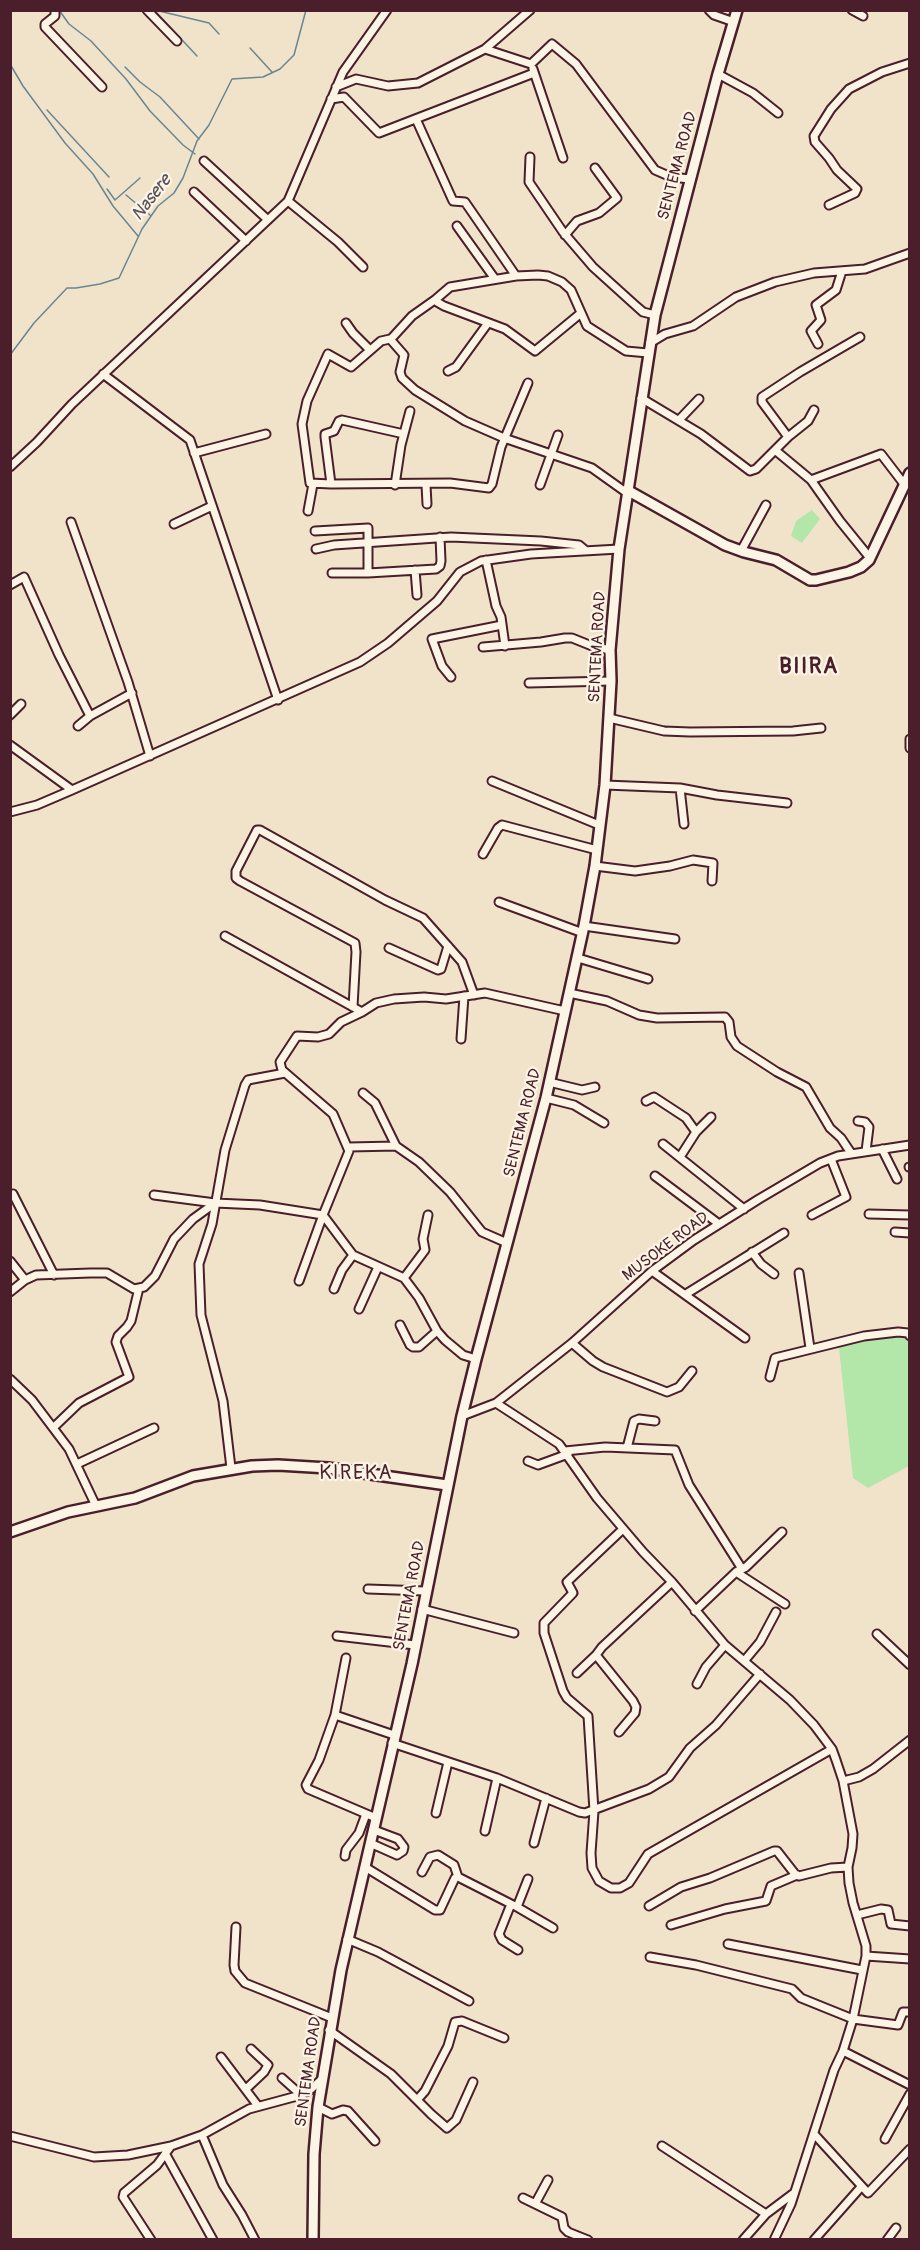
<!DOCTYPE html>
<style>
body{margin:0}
#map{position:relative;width:920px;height:2250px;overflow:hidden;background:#f1e3ca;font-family:Pangolin,sans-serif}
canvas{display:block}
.frame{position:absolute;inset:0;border:12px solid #4a1f2b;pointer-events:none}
</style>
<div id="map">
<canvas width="920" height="2250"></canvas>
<div class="frame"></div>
</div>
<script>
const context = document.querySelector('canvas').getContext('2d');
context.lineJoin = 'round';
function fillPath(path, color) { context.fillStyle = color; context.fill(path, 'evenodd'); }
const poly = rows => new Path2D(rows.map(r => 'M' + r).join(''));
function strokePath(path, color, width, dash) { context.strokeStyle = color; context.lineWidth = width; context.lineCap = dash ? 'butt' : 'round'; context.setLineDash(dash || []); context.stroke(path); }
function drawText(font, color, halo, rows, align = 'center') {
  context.font = font + ' Pangolin,sans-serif'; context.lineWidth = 4.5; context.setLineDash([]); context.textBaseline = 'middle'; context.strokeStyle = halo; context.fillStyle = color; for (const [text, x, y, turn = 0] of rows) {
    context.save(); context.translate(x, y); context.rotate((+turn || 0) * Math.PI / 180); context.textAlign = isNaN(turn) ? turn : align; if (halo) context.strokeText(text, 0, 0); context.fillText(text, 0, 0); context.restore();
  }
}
fillPath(poly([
 [812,510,820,519,802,543,791,536,796,521],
 [891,1336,906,1337,909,1341,909,1466,868,1488,853,1478,839,1348,852,1342]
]), '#b3e7a9');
strokePath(poly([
 [59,10,69,24,91,41,126,79,150,111,183,145,195,154],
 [155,10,209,23,219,34],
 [157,13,197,56],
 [250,48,272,72],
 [10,64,23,86,65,143,93,174,113,206,138,236],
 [125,67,140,82,160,97,199,139],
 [47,110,109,177],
 [107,189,115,200,140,178],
 [126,195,150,215],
 [10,355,34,323,67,288,76,288,100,284,119,278,142,229,158,206,174,193,183,178,197,141,209,125,232,79,263,77,280,69,294,55,306,10]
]), '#688693', 1.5);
const street = poly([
 [55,10,55,16,45,24,45,27,102,87],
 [147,10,177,41],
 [709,10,714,15,734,22],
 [852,10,863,16],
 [485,49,531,64],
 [531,64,552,44,576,64,655,170,671,177,690,179],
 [533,69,563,158],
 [718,74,753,93,778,113],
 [336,87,356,79,388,86,418,83,485,49,530,10],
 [331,99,344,97,379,133,534,73],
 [416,119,453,201,465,202,516,276],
 [530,157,529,182,563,232,593,267,635,305,643,312,655,315],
 [204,161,268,220],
 [194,192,246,241],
 [288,201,338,242,363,267],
 [829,205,855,193,857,189,837,170,829,158,815,142,814,136,831,109,849,89,882,72,910,63],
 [457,226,495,279],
 [565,235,577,221,599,213,617,198,595,168],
 [581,313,535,351,505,329,444,306,437,302,436,299,450,287,516,276,538,275,548,276,562,282,571,290,587,326,626,351,648,353],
 [346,323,353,333,370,350],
 [391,339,412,316,436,299],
 [650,343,665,334,693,326,736,297,775,282,814,273,865,269,910,253],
 [818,344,811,331,821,320,816,305,836,290,842,271],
 [448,371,456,367,488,323],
 [103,374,190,440,278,700],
 [641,398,701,434,750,471,756,469,788,437,808,421,814,410],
 [679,420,699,399],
 [404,434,342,420,339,421,334,431,325,434,325,437,331,484,450,483,489,488,492,484,501,447,528,383],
 [788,437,762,402,762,397,800,372,860,337],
 [775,450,811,480,840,521,870,558],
 [194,453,266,434],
 [10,467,37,442,72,404,288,201,343,72,387,10],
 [811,480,881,454,904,484],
 [331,484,310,483,302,424,307,401,328,354,351,367,381,341,390,339,404,355,400,372,402,378,415,390,465,421,504,438,592,468,627,493],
 [395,485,401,445,410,411],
 [426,485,427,504],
 [540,485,558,435],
 [308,511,313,484],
 [71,522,128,682,150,756],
 [174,524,212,506],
 [315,531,368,528,368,573],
 [316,549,334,545,451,537,541,541,579,545,585,550],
 [741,551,766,505],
 [486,560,496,606,501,617,505,646],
 [415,570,417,595],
 [332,573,368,573,436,569,440,566,441,561,440,537],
 [10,585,24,577,59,655,90,716],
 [483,647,541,642,565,638,572,638,592,646,610,650],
 [451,677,442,666,432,639,502,625],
 [529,683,611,681],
 [10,715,21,704],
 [609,718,664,731,690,732,793,731,821,728],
 [78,726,90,716,132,693],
 [910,739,910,748],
 [10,745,72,790],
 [492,781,599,825],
 [605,785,680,788,717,795,787,803],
 [680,788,684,824],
 [10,812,37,805,72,790,360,662,388,643,437,601,460,572,481,561,531,554,619,549],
 [483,854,498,828,502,825,597,850],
 [595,866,635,871,670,866,693,860,713,863,712,881],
 [499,902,583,933],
 [584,926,675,939],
 [225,936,362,1012,376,1003,394,999,424,997,446,999,485,993,565,1011],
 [389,948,438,970,441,969,448,946],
 [578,958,648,979],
 [569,993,607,1001,639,1015,657,1018,725,1017,729,1022,731,1037,737,1046,777,1072,806,1087,830,1128,841,1138,851,1153],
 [353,1007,356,952,355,943,240,881,236,878,236,871,257,830,260,830,385,900,423,918,462,962,474,995],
 [461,1039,464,996],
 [549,1082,582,1090,595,1087],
 [363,1093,375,1103,396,1146,419,1162,450,1192,482,1232,507,1243],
 [546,1098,574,1105,604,1123],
 [646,1101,654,1097,686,1118,696,1132,680,1157],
 [858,1121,865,1122,869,1127,866,1151],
 [696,1132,711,1117],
 [663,1144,744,1209],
 [349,1147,396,1146],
 [882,1149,897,1179],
 [909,1167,910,1167],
 [655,1176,719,1224],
 [13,1194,54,1275],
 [154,1195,215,1203,260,1205,323,1215,353,1255,404,1278,419,1298,437,1331,445,1340,463,1355,476,1359],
 [869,1214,910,1215],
 [812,1215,846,1197,831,1159],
 [895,1232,910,1233],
 [752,1252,761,1264,774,1274],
 [10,1261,25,1280],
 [652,1271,745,1338],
 [799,1273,810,1348],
 [404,1278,425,1250,423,1239,428,1215],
 [299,1281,323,1215,349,1151,333,1114,282,1070,280,1062,297,1036,318,1037,329,1034,341,1022,362,1012],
 [334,1289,342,1270,353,1255],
 [10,1292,25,1280,36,1275,90,1273,107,1273,134,1289,144,1287,155,1276,174,1239,193,1219,215,1203],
 [686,1294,784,1233],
 [359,1309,378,1267],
 [400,1325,410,1345,413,1347,419,1347,437,1331],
 [572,1343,593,1361,603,1367,667,1392,679,1387,692,1371],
 [770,1377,775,1358,864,1336,898,1332,908,1333,910,1336],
 [10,1379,32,1400,69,1449,96,1506],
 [496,1403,559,1444,597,1498,643,1552,672,1582,725,1645,790,1700,814,1725,832,1749,836,1760,843,1781,853,1834,852,1848,848,1867,849,1883,853,1903,866,1946,866,1956,853,2019,843,2051,834,2070,791,2204,774,2240],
 [462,1416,496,1403,572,1343,652,1271,694,1240,759,1199,820,1163,838,1156,910,1145],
 [54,1427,79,1403,129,1377,116,1342,118,1336,127,1327,131,1321,139,1288],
 [627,1448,634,1421,639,1419,655,1421],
 [565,1451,605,1447,675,1450,689,1485,742,1569],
 [528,1461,538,1465,568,1454],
 [77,1464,154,1428],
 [231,1468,223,1401,201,1315,199,1264,212,1224,225,1150,245,1085,248,1080,253,1079,285,1073],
 [623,1529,567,1582,573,1593,544,1623,544,1633,563,1691,567,1698,588,1716,594,1811,591,1853,592,1868,599,1881,611,1888,620,1888,629,1883,648,1854,832,1749],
 [736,1572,785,1604],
 [368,1589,425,1591],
 [422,1609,514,1633],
 [695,1611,736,1572,746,1567,782,1532],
 [877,1634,910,1665],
 [337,1636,415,1645],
 [745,1660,760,1642,776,1612],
 [577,1673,596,1655],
 [697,1684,706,1667,725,1645],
 [335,1715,346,1658],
 [619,1732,635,1713,636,1707,633,1701,596,1655,602,1647,672,1582],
 [392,1743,497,1778,579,1812,585,1813,649,1789,669,1777,690,1748,716,1725,760,1674],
 [843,1781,859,1777,873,1769,910,1740],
 [436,1813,448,1762],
 [376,1818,308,1789,306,1785,319,1760,335,1715,394,1735],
 [485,1831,497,1778],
 [370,1843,397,1855,403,1851,404,1847,398,1839,374,1830],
 [534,1843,546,1798],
 [345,1856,346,1850,359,1833,366,1814],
 [365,1867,435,1910,440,1910,455,1878,458,1877,517,1907,553,1928],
 [422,1872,430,1857,438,1855,454,1865,458,1877],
 [511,1904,499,1934,502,1940,518,1950],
 [649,1906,681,1887,710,1878,774,1851,777,1851,795,1874,799,1876,831,1868,848,1867],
 [517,1907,528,1879],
 [857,1915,881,1909,888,1910,891,1924,910,1926],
 [671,1925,725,1909,766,1901,771,1886,797,1875],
 [236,1927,234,1965,235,1971,245,1983,332,2018],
 [347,1939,378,1952,469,2001],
 [728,1944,862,1970],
 [866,1956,910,1959],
 [650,1957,696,1965,792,1989,801,1998,853,2019,898,2025,903,2012,910,2012],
 [329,2030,391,2074,431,2114,447,2128,456,2120,473,2082],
 [843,2051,910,2085],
 [221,2057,258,2106],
 [282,2078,301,2095],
 [246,2089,264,2072,268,2065,251,2049],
 [417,2100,425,2091,448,2046,455,2022,462,2021,504,2038],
 [318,2107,332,2114,343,2110,348,2111,375,2141],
 [202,2135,223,2185,242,2215,255,2240],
 [815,2135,868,2193,910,2149],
 [10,2136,94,2157,128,2155,171,2146,202,2135,249,2109,301,2095,310,2090,322,2079],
 [885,2139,910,2094],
 [662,2146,766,2214],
 [166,2155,213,2240],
 [523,2198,562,2217,564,2228,568,2232,588,2240],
 [535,2204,548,2180],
 [151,2240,123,2197,124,2193,157,2165,171,2146],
 [743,2240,766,2214,794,2193],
 [814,2240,861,2187],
 [887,2240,896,2228]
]);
const secondary = poly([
 [627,490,725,545,744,552,776,560,810,580,816,580,849,572,861,567,869,560,910,473],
 [10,1532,68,1512,135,1498,193,1476,252,1466,278,1465,328,1468,447,1485],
 [313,2240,314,2154,318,2107,341,1970,412,1664,462,1416,476,1359,546,1098,584,926,595,866,605,785,611,681,610,650,619,549,655,315,718,74,737,10]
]);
strokePath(street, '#4a1f2b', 11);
strokePath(secondary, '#4a1f2b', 14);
strokePath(street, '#fcf5e5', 7);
strokePath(secondary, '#fcf5e5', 9);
drawText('16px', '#4a1f2b', '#fcf5e5', [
 ["SENTEMA ROAD",678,166,-75],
 ["SENTEMA ROAD",598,647,-87],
 ["SENTEMA ROAD",523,1123,-76],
 ["MUSOKE ROAD",666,1247,-37],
 ["SENTEMA ROAD",410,1596,-79],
 ["SENTEMA ROAD",309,2072,-82]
]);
drawText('italic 18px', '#59535f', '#fcf5e5', [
 ["Nasere",152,198,-52]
]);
context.letterSpacing = '1.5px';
drawText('20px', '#4a1f2b', '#fcf5e5', [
 ["KIREKA",356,1474]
]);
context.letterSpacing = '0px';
context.letterSpacing = '1.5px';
drawText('bold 22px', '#4a1f2b', '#fcf5e5', [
 ["BIIRA",809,667]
]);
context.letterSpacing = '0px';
</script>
